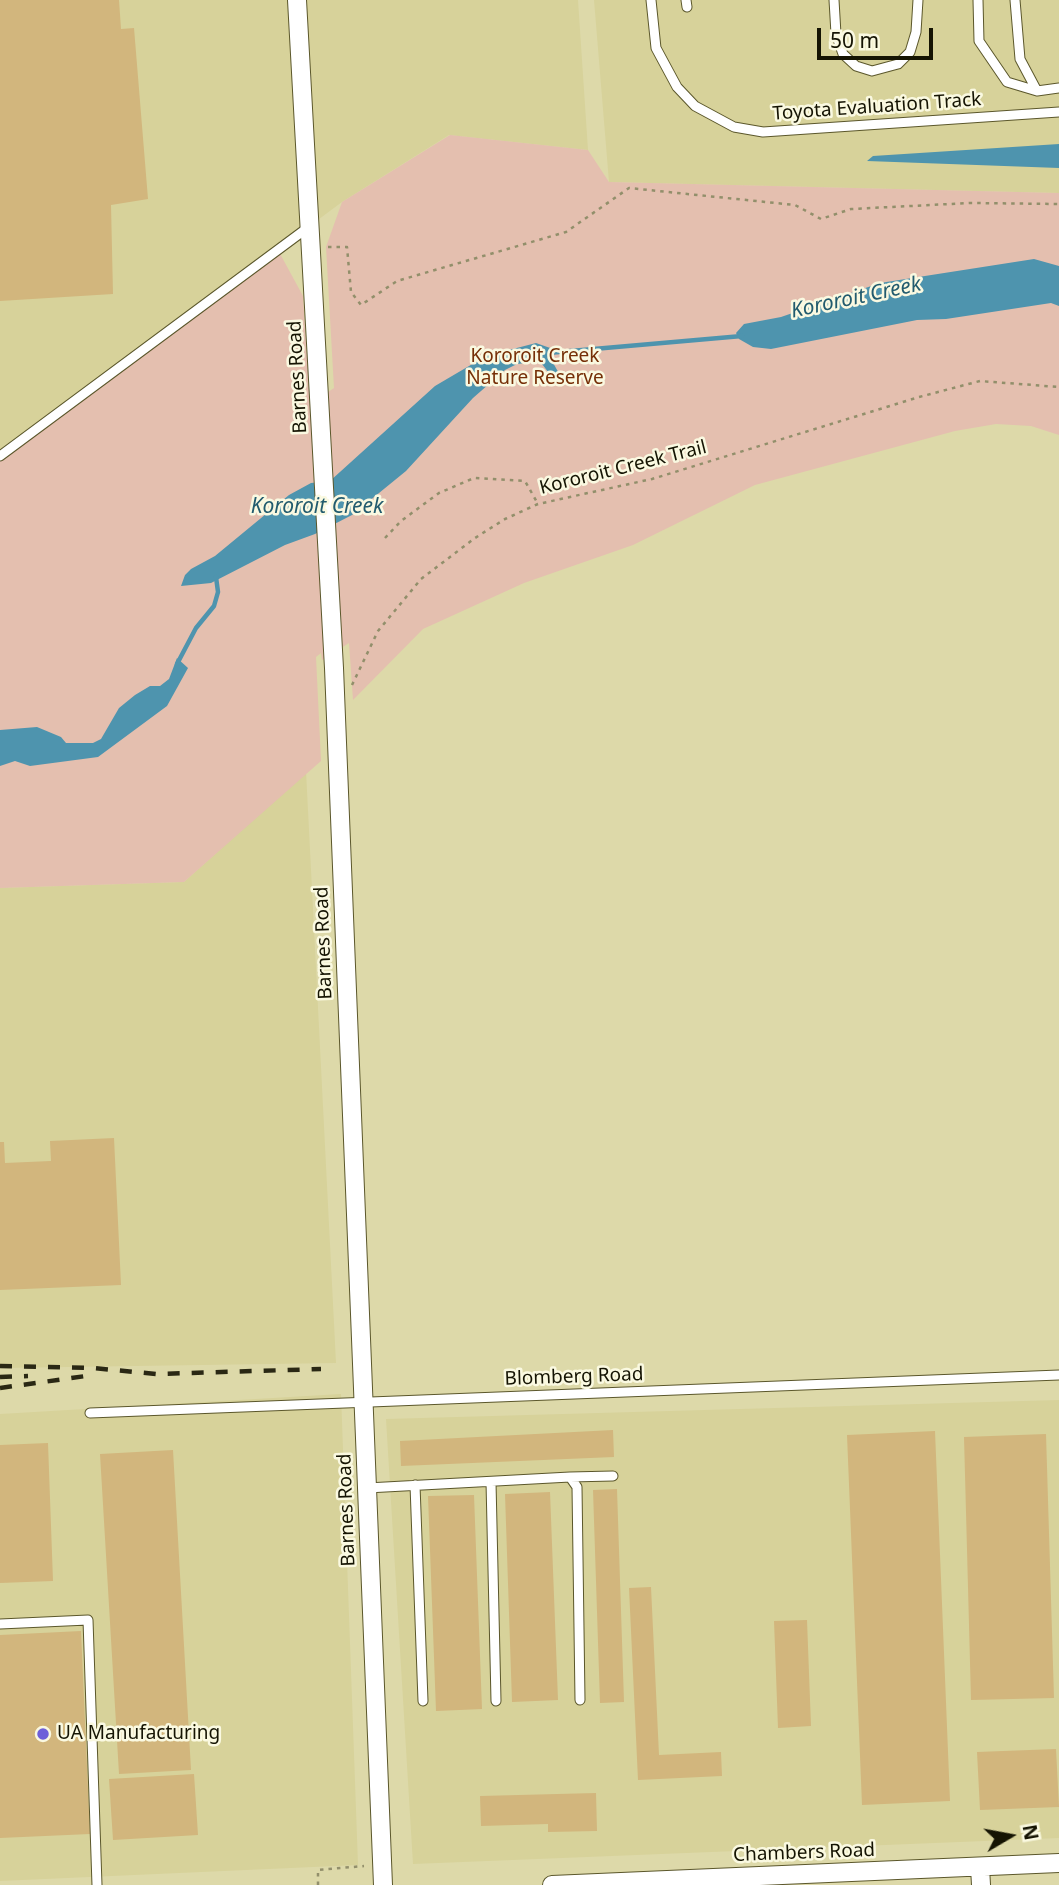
<!DOCTYPE html>
<style>
body{margin:0}
#map{position:relative;width:1059px;height:1885px;overflow:hidden;background:#ddd9a9;font-family:"Noto Sans",sans-serif}
canvas{display:block}
.north{position:absolute;left:975px;top:1801px;width:70px;height:70px;-webkit-text-stroke:5px #faf9e1;paint-order:stroke;rotate:80deg;font-size:19px;font-weight:700;line-height:28px;text-align:center;color:#151403}
.north::after{content:'';display:block;margin:auto;width:24px;height:32px;background:#151403;clip-path:polygon(50% 0,100% 100%,50% 72%,0 100%)}
.scale{position:absolute;left:817px;top:28px;width:116px;height:32px;box-sizing:border-box;border:4px solid #151403;border-top:0;padding-left:9px;font-size:21px;line-height:24px;white-space:nowrap;color:#151403;-webkit-text-stroke:5px #faf9e1;paint-order:stroke}
</style>
<div id="map">
<canvas width="1059" height="1885"></canvas>
<div class="north">N</div>
<div class="scale">50 m</div>
</div>
<script>
const context = document.querySelector('canvas').getContext('2d');
context.lineJoin = 'round';
function fillPath(path, color) { context.fillStyle = color; context.fill(path, 'evenodd'); }
const poly = rows => new Path2D(rows.map(r => 'M' + r).join(''));
function strokePath(path, color, width, dash) { context.strokeStyle = color; context.lineWidth = width; context.lineCap = dash ? 'butt' : 'round'; context.setLineDash(dash || []); context.stroke(path); }
function drawText(font, color, halo, rows, align = 'center') {
  context.font = font + ' "Noto Sans",sans-serif'; context.lineWidth = 5; context.setLineDash([]); context.textBaseline = 'middle'; context.strokeStyle = halo; context.fillStyle = color; for (const [text, x, y, turn = 0] of rows) {
    context.save(); context.translate(x, y); context.rotate((+turn || 0) * Math.PI / 180); context.textAlign = isNaN(turn) ? turn : align; if (halo) context.strokeText(text, 0, 0); context.fillText(text, 0, 0); context.restore();
  }
}
fillPath(poly([
 [0,0,578,0,588,150,449,135,342,202,0,456],
 [594,0,1059,0,1059,193,609,182],
 [306,771,336,1363,0,1368,0,888,184,882],
 [341,1394,358,1865,0,1881,0,1414],
 [1059,1400,1059,1838,413,1864,386,1419]
]), '#d7d29a');
fillPath(poly([
 [450,135,588,150,609,182,1059,193,1059,435,1031,426,996,424,955,431,755,485,633,545,524,583,423,629,353,700,349,643,322,660,321,653,316,657,321,761,184,882,0,888,0,456,278,250,303,296,310,404,334,388,326,247,342,202]
]), '#e4bfaf');
fillPath(poly([
 [1059,144,1059,168,867,161,873,156],
 [1034,259,1059,266,1059,306,1051,303,946,319,917,320,771,349,753,347,739,339,736,333,744,324,781,317,880,283],
 [536,343,553,349,552,361,561,377,552,377,542,364,535,362,517,364,505,370,473,398,406,471,352,515,315,534,285,545,211,583,181,586,185,575,191,569,215,556,289,495,311,483,330,481,435,386,486,356],
 [177,658,188,668,167,706,98,757,30,766,15,761,0,766,0,730,37,727,61,737,66,743,93,743,101,739,119,708,135,695,150,686,160,686,169,679]
]), '#4e94ae');
strokePath(poly([
 [548,353,742,336],
 [177,664,196,628,214,606,218,592,216,577]
]), '#4e94ae', 4.5);
fillPath(poly([
 [0,0,119,0,121,29,134,28,148,199,111,205,113,294,0,301],
 [114,1138,121,1285,0,1290,0,1142,4,1142,5,1163,51,1161,50,1141],
 [613,1430,614,1457,401,1466,400,1441],
 [935,1431,950,1801,862,1805,847,1435],
 [1046,1434,1054,1698,971,1700,964,1437],
 [48,1443,53,1581,0,1583,0,1445],
 [173,1450,191,1770,119,1774,100,1454],
 [617,1489,624,1702,600,1703,593,1490],
 [550,1492,558,1700,512,1702,505,1494],
 [474,1495,482,1709,436,1711,428,1496],
 [651,1587,659,1755,721,1752,722,1776,638,1780,629,1588],
 [807,1620,811,1726,778,1728,774,1621],
 [81,1631,90,1834,0,1838,0,1635],
 [1056,1749,1059,1807,980,1810,977,1752],
 [194,1774,198,1835,113,1840,109,1779],
 [596,1793,597,1831,548,1832,548,1824,481,1826,480,1796]
]), '#d2b67d');
const service = poly([
 [651,0,656,48,677,87,695,106,734,127,763,132,1059,112],
 [686,0,687,7],
 [834,0,836,34,843,54,856,66,872,71,898,64,910,52,916,32,918,0],
 [978,0,979,41,1007,82,1037,91,1059,88],
 [1015,0,1020,59,1037,91],
 [0,456,310,226],
 [90,1413,1059,1375],
 [570,1477,613,1476],
 [491,1482,496,1701],
 [415,1485,423,1701],
 [367,1488,570,1477,577,1487,580,1700],
 [0,1624,88,1620,97,1885]
]);
const minor = poly([
 [297,0,334,668,383,1885],
 [980,1867,981,1885],
 [552,1885,1059,1863]
]);
strokePath(service, '#5b572b', 11);
strokePath(minor, '#5b572b', 20);
strokePath(poly([
 [328,247,347,247,351,292,361,305,397,281,566,232,629,188,795,205,821,219,851,209,970,203,1059,204],
 [385,538,401,521,439,493,474,478,525,481,538,504],
 [352,685,378,631,421,579,475,538,505,519,538,504,652,479,919,397,980,381,1059,387],
 [318,1885,318,1870,364,1866]
]), '#928f6b', 2.5, [3.5, 5]);
strokePath(service, '#fff', 9);
strokePath(minor, '#fff', 18);
strokePath(poly([
 [0,1366,93,1368,156,1374,321,1369],
 [0,1377,28,1376],
 [0,1388,93,1375]
]), '#2a2814', 4.5, [12, 12]);
for (const [x, y, r, color] of [
 [43,1734,7,"#6d5fd9"]
]) { const dot = new Path2D(); dot.arc(x, y, r, 0, 2 * Math.PI); context.fillStyle = color; context.fill(dot); strokePath(dot, '#faf9e1', 2.5); }
drawText('19px', '#151403', '#faf9e1', [
 ["Toyota Evaluation Track",877,107,-4],
 ["Barnes Road",298,377,-93],
 ["Kororoit Creek Trail",623,468,-14],
 ["Barnes Road",324,943,-92],
 ["Blomberg Road",574,1377,-2],
 ["Barnes Road",347,1510,-92],
 ["Chambers Road",804,1853,-2]
]);
drawText('19px', '#762f07', '#faf9e1', [
 ["Kororoit Creek",535,357],
 ["Nature Reserve",535,379]
]);
drawText('19px', '#151403', '#faf9e1', [
 ["UA Manufacturing",57,1734]
], 'left');
drawText('italic 21px', '#225b6e', '#faf9e1', [
 ["Kororoit Creek",856,298,-12],
 ["Kororoit Creek",317,507]
]);
</script>
